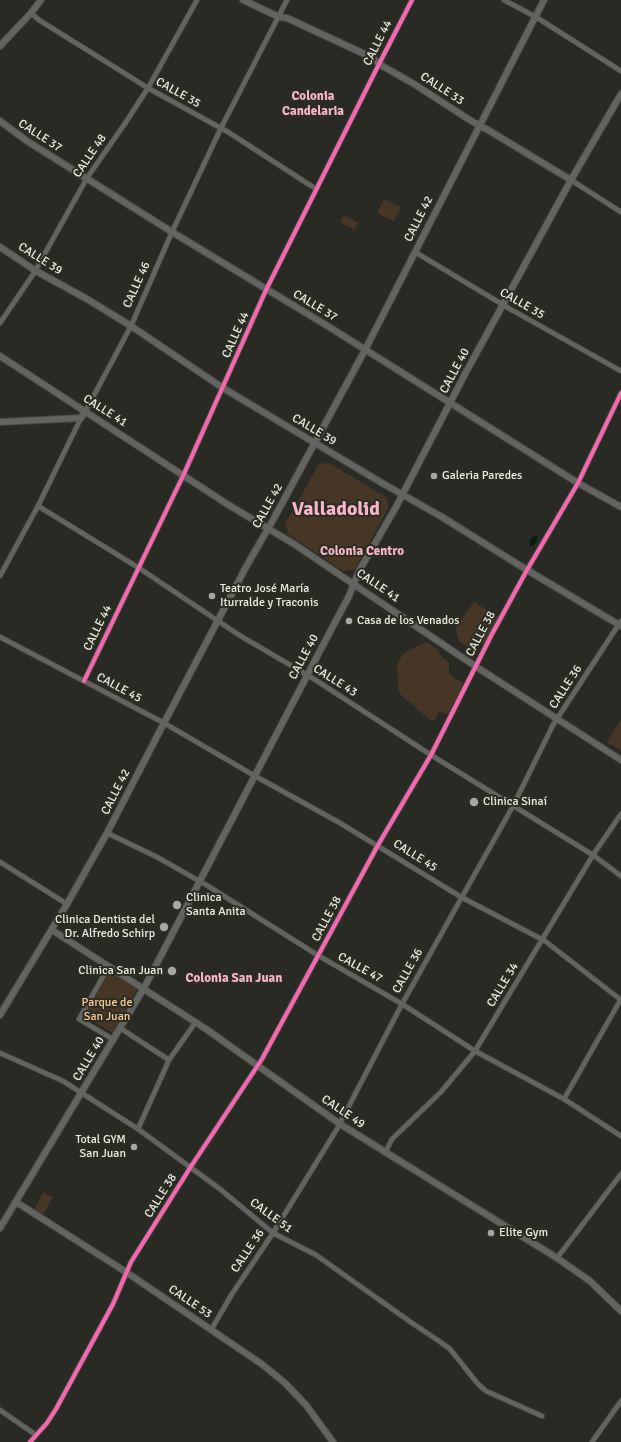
<!DOCTYPE html>
<meta charset="utf-8">
<style>
body{margin:0}
canvas{display:block;background:#2a2a25}
</style>
<canvas width="621" height="1442"></canvas>
<script>
const context = document.querySelector('canvas').getContext('2d');
context.lineJoin = 'round';
function fillPath(path, color) { context.fillStyle = color; context.fill(path, 'evenodd'); }
const poly = rows => new Path2D(rows.map(r => 'M' + r).join(''));
function strokePath(path, color, width, dash) { context.strokeStyle = color; context.lineWidth = width; context.lineCap = dash ? 'butt' : 'round'; context.setLineDash(dash || []); context.stroke(path); }
function drawText(font, color, halo, rows, align = 'center') {
  context.font = font + ' Signika,sans-serif'; context.lineWidth = 4; context.setLineDash([]); context.textBaseline = 'middle'; context.strokeStyle = halo; context.fillStyle = color; for (const [text, x, y, turn = 0] of rows) {
    context.save(); context.translate(x, y); context.rotate((+turn || 0) * Math.PI / 180); context.textAlign = isNaN(turn) ? turn : align; if (halo) context.strokeText(text, 0, 0); context.fillText(text, 0, 0); context.restore();
  }
}
fillPath(poly([
 [384,199,401,207,394,221,377,213],
 [344,215,358,223,354,230,340,222],
 [329,463,386,497,389,507,354,570,343,571,288,534,285,524,319,464],
 [474,602,500,618,484,646,478,642,475,647,469,644,467,647,459,641,456,628],
 [426,642,438,650,442,657,449,663,449,673,454,678,464,683,448,714,439,712,434,721,430,720,400,694,398,687,397,663,404,653,415,647],
 [621,719,621,751,607,742],
 [110,970,138,987,113,1033,84,1016],
 [43,1192,53,1197,43,1215,34,1210]
]), '#453626');
fillPath(poly([
 [535,535,537,536,537,541,533,546,530,546,529,544,530,540]
]), '#061e10');
const street = poly([
 [504,0,536,17,621,71],
 [31,13,39,20,148,88,228,132,316,189],
 [571,180,621,212],
 [415,252,510,309,621,371],
 [0,323,34,273,87,178,126,122,148,88,197,0],
 [85,412,131,326,172,232,221,128,287,0],
 [38,506,139,568,239,635,314,679,431,755,593,855,621,876],
 [0,576,38,506,81,418],
 [0,637,164,723,255,776,340,823,461,897,545,941,621,1000],
 [84,681,183,476,266,290,379,64,412,0],
 [107,833,157,857,208,886,319,956,402,1004,475,1051,564,1099,621,1136],
 [0,862,67,904],
 [109,966,79,1019,114,1040],
 [120,1028,169,1060],
 [0,1053,63,1081,138,1129,220,1189,273,1233,316,1255,412,1323,439,1341,450,1349,478,1384,486,1391,542,1416],
 [564,1099,621,999],
 [138,1129,169,1060,195,1023],
 [385,1153,392,1139,441,1092,475,1051,593,855,621,814],
 [557,1258,621,1174],
 [211,1330,232,1294,273,1233,337,1129,402,1004,513,806,553,725,621,621],
 [0,1410,36,1435],
 [30,1442,47,1423,56,1409,113,1304,131,1262,190,1168,262,1059,378,845,431,755,492,634,527,570,578,483,621,393],
 [592,1442,621,1401]
]);
const secondary = poly([
 [243,0,279,17,287,18,373,58,379,64,414,84,473,122,488,130,571,180],
 [0,46,31,13,41,0],
 [0,121,27,141,172,232,326,325,578,483,621,507],
 [0,247,36,271,87,299,131,326,223,388,382,483,442,517,527,570,621,626],
 [0,356,227,504,294,544,475,666,621,760],
 [0,422,81,418,85,412],
 [52,930,206,1029,340,1124,557,1258,590,1281,621,1311],
 [0,1015,67,904,107,833,164,723,246,567,273,520,365,350,544,0],
 [16,1202,126,1272,263,1365,285,1383,306,1405,333,1442],
 [0,1228,144,988,322,647,349,596,359,571,396,507,465,374,571,180,621,94]
]);
strokePath(street, '#464642', 6);
strokePath(secondary, '#464642', 8);
strokePath(street, '#63645f', 4.5);
strokePath(secondary, '#63645f', 6);
strokePath(poly([
 [84,681,183,476,266,290,379,64,412,0],
 [30,1442,47,1423,56,1409,113,1304,131,1262,190,1168,262,1059,378,845,431,755,492,634,527,570,578,483,621,393]
]), '#f766af', 4);
for (const [x, y, r, color] of [
 [434,476,4,"#a7a7a1"],
 [212,596,4,"#a7a7a1"],
 [349,621,4,"#a7a7a1"],
 [474,802,5,"#a7a7a1"],
 [177,905,5,"#a7a7a1"],
 [164,927,5,"#a7a7a1"],
 [172,971,5,"#a7a7a1"],
 [134,1147,4,"#a7a7a1"],
 [491,1233,4,"#a7a7a1"]
]) { const dot = new Path2D(); dot.arc(x, y, r, 0, 2 * Math.PI); context.fillStyle = color; context.fill(dot); strokePath(dot, '#2c2d22', 1.5); }
drawText('12px', '#eaebe4', '#2c2d22', [
 ["CALLE 44",378,43,-63],
 ["CALLE 33",442,89,33],
 ["CALLE 35",178,93,29],
 ["CALLE 37",40,136,33],
 ["CALLE 48",90,156,-56],
 ["CALLE 42",419,219,-63],
 ["CALLE 39",40,259,32],
 ["CALLE 46",137,285,-66],
 ["CALLE 35",522,304,30],
 ["CALLE 37",315,306,31],
 ["CALLE 44",236,335,-66],
 ["CALLE 40",455,371,-62],
 ["CALLE 41",105,411,32],
 ["CALLE 39",314,430,31],
 ["CALLE 42",268,506,-61],
 ["CALLE 41",378,586,34],
 ["CALLE 44",98,628,-64],
 ["CALLE 38",481,634,-62],
 ["CALLE 40",304,657,-62],
 ["CALLE 43",335,681,32],
 ["CALLE 36",566,687,-57],
 ["CALLE 45",119,688,28],
 ["CALLE 42",116,792,-63],
 ["CALLE 45",415,856,32],
 ["CALLE 38",327,919,-62],
 ["CALLE 47",360,968,29],
 ["CALLE 36",408,971,-61],
 ["CALLE 34",503,985,-59],
 ["CALLE 40",89,1059,-59],
 ["CALLE 49",343,1112,34],
 ["CALLE 38",161,1196,-58],
 ["CALLE 51",271,1216,36],
 ["CALLE 36",248,1251,-56],
 ["CALLE 53",190,1302,34]
]);
drawText('12px', '#eaebe4', '#2c2d22', [
 ["Galeria Paredes",442,476],
 ["Teatro José María",220,589],
 ["Iturralde y Traconis",220,603],
 ["Casa de los Venados",357,621],
 ["Clinica Sinaí",483,802],
 ["Clinica",186,898],
 ["Santa Anita",186,912],
 ["Clinica Dentista del",155,920,"right"],
 ["Dr. Alfredo Schirp",155,934,"right"],
 ["Clinica San Juan",163,971,"right"],
 ["Total GYM",126,1140,"right"],
 ["San Juan",126,1154,"right"],
 ["Elite Gym",499,1233]
], 'left');
drawText('12px', '#fccb99', '#2c2d22', [
 ["Parque de",107,1003],
 ["San Juan",107,1017]
]);
drawText('bold 13px', '#f7b5c9', '#2c2d22', [
 ["Colonia",313,97],
 ["Candelaria",313,112],
 ["Colonia Centro",362,552],
 ["Colonia San Juan",234,979]
]);
drawText('bold 20px', '#f7b5c9', '#2c2d22', [
 ["Valladolid",336,510]
]);
</script>
